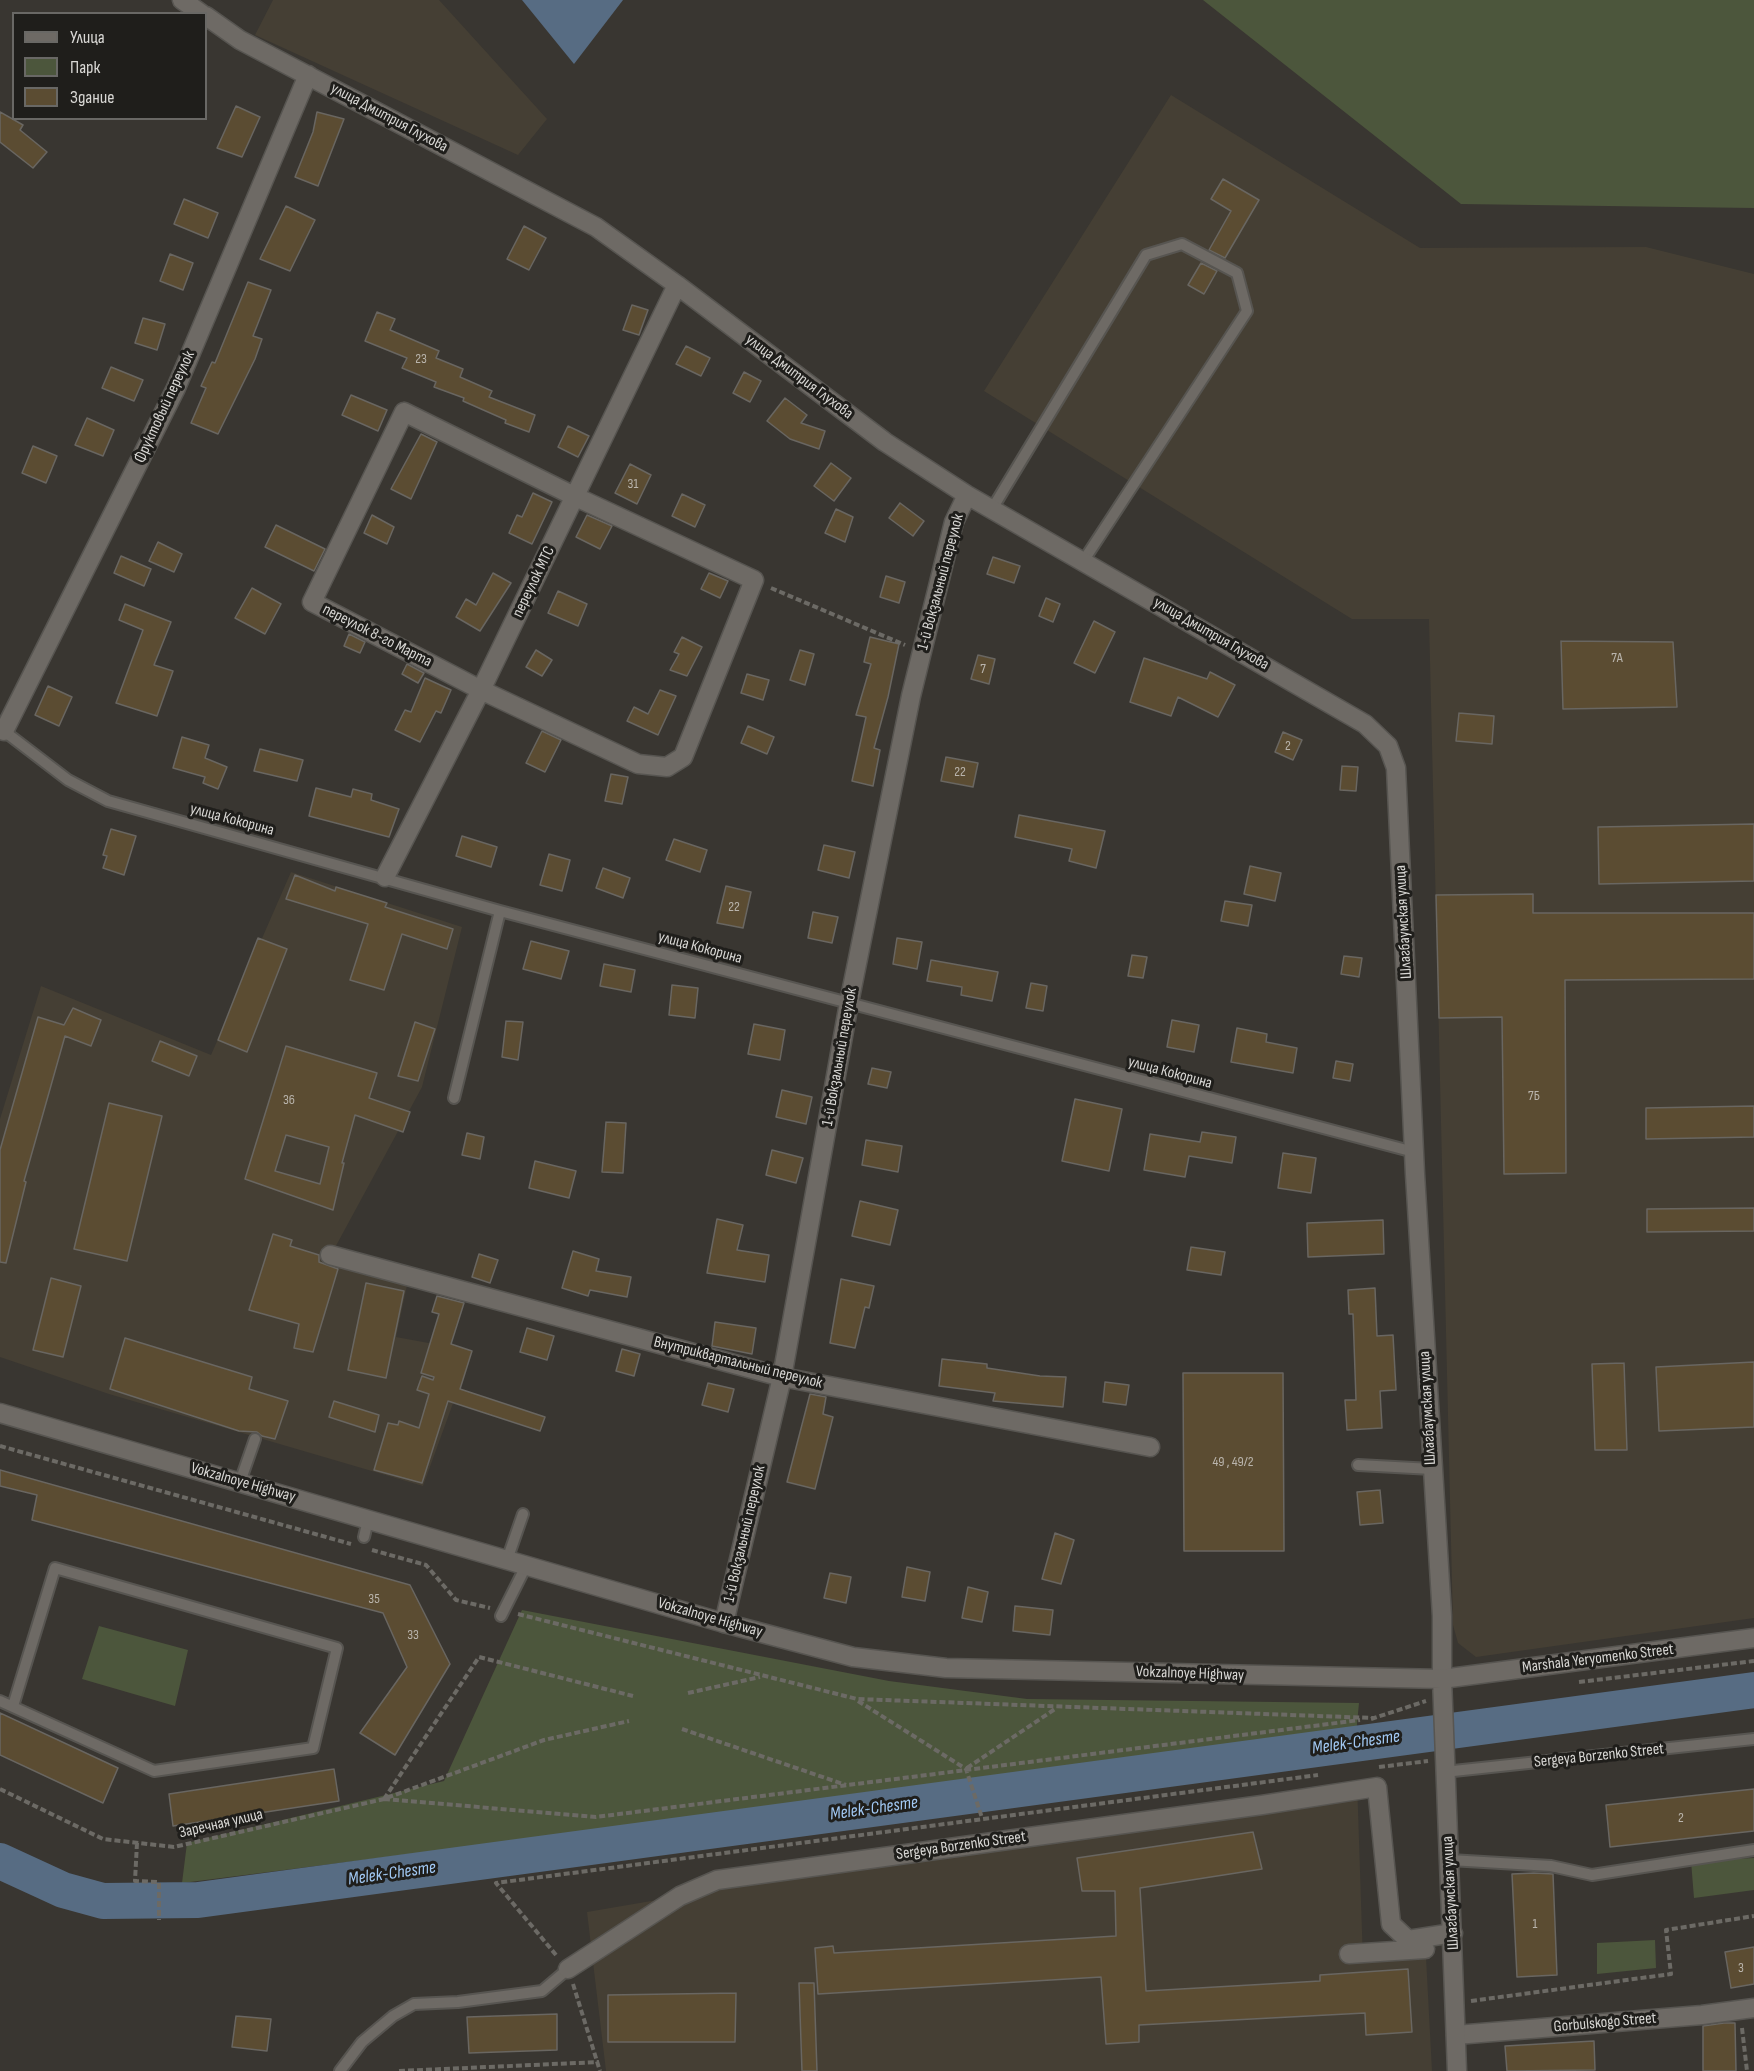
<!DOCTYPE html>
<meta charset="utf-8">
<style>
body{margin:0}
#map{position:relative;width:1754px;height:2071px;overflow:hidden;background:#393631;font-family:"Sofia Sans Condensed",sans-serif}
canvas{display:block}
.legend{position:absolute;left:12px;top:12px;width:195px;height:108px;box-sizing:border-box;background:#1f1e1b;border:2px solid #696865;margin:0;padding:8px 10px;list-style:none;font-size:18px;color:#d8d7d4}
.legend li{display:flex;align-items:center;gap:12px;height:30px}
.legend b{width:30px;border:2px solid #696865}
</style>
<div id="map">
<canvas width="1754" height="2071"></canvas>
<ul class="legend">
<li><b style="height:8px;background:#6e6a65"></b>Улица</li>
<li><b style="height:16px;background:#4c563c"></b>Парк</li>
<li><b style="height:16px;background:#5b4c32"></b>Здание</li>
</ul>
</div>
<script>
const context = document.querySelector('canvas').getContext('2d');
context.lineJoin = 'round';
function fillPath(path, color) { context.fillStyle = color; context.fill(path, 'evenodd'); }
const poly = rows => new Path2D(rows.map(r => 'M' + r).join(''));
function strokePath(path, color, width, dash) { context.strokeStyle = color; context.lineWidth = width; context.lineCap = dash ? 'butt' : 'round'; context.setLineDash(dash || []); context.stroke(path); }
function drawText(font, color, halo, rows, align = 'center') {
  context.font = font + ' "Sofia Sans Condensed",sans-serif'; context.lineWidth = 6; context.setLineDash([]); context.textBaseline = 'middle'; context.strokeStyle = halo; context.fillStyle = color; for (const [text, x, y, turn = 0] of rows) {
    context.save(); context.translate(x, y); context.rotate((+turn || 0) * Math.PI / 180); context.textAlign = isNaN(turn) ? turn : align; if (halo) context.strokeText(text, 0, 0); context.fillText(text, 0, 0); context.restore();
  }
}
fillPath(poly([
 [273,0,439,0,547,119,518,155,255,35],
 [1171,95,1420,248,1646,247,1754,274,1754,1618,1476,1657,1458,1643,1453,1625,1429,619,1352,619,984,391],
 [291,872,462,927,422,1087,331,1255,409,1276,396,1337,472,1351,423,1486,109,1394,0,1357,0,1119,41,986,211,1055],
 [1357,1780,1363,1962,1426,1957,1432,2071,606,2071,587,1912]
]), '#453f34');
fillPath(poly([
 [1203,0,1754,0,1754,208,1461,204],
 [522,1610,889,1681,1027,1699,1359,1703,1356,1734,182,1883,187,1843,444,1781],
 [99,1626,188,1650,175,1706,82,1679],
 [1754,1858,1754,1890,1694,1898,1691,1861],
 [1655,1940,1656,1968,1597,1974,1597,1943]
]), '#4c563c');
fillPath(poly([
 [522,0,623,0,574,64]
]), '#576c83');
strokePath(poly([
 [0,1861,63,1890,103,1901,198,1900,1754,1690]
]), '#576c83', 36);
const building = poly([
 [236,106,260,117,242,157,217,148,236,106],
 [0,112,23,125,20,130,47,152,33,168,0,142,0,112],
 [317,112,344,119,318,186,295,177,313,132,317,112],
 [1223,179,1259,200,1225,258,1209,250,1231,211,1211,199,1223,179],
 [184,199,218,213,208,238,174,224,184,199],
 [286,206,315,220,290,271,260,259,286,206],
 [524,226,546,238,529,270,507,259,524,226],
 [170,254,193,263,183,290,160,281,170,254],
 [1201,263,1217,271,1204,294,1188,285,1201,263],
 [248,282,271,290,253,336,262,339,255,359,218,434,191,423,206,388,201,386,212,362,215,363,248,282],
 [632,305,648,310,639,335,623,330,632,305],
 [377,312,395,319,390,330,439,351,436,358,463,369,460,377,492,391,489,397,535,415,529,432,505,423,506,420,463,401,464,398,434,387,436,382,402,368,407,358,365,341,377,312],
 [143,318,165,324,157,350,135,343,143,318],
 [686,346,710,358,701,376,676,364,686,346],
 [111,367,143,380,134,401,102,388,111,367],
 [744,372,761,381,750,402,733,393,744,372],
 [351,395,387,410,378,431,342,415,351,395],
 [785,398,807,415,801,423,825,431,819,449,790,439,767,421,785,398],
 [87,418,114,430,103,456,75,445,87,418],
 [568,426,589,436,578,457,558,447,568,426],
 [421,434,437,442,411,499,391,489,421,434],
 [33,446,57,456,46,483,22,473,33,446],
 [831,463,851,478,834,501,814,486,831,463],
 [630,464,651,475,637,504,615,493,630,464],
 [533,493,552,502,532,544,509,533,517,515,522,517,533,493],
 [682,494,705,505,695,527,672,516,682,494],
 [900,503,924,521,913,536,889,518,900,503],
 [836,509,853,517,845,542,825,533,836,509],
 [372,515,394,527,387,544,364,533,372,515],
 [587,515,612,526,600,549,576,537,587,515],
 [276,525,325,549,314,571,265,547,276,525],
 [158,542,182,554,174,572,149,561,158,542],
 [121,556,151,569,144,586,114,573,121,556],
 [993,557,1020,566,1014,583,987,574,993,557],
 [493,573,511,583,480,631,456,617,466,599,476,605,493,573],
 [709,573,728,581,720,598,701,589,709,573],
 [886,576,905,582,899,603,880,597,886,576],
 [252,588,281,604,265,634,235,618,252,588],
 [558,591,587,604,578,626,548,613,558,591],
 [1046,598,1060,604,1053,622,1039,616,1046,598],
 [125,604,171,622,154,665,173,671,157,716,116,703,143,630,119,620,125,604],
 [1094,621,1115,632,1095,673,1074,663,1094,621],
 [349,634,365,642,360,653,344,646,349,634],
 [682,637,702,647,687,676,670,670,679,654,674,652,682,637],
 [870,637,899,644,888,697,874,748,880,750,873,786,852,781,866,717,856,715,871,664,864,662,870,637],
 [1561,641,1673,642,1677,707,1563,709,1561,641],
 [536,650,552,660,542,676,526,667,536,650],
 [800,650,814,654,805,685,790,680,800,650],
 [978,655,995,659,989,684,971,679,978,655],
 [1144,658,1207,679,1210,672,1235,685,1218,717,1178,697,1171,716,1130,702,1144,658],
 [407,664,424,673,418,683,402,674,407,664],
 [747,674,769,680,763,700,741,693,747,674],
 [425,678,451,690,441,713,436,711,420,742,395,730,405,710,411,712,425,678],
 [48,686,72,697,59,726,35,715,48,686],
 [660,690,676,696,658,735,627,721,634,707,648,714,660,690],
 [1459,713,1494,716,1492,744,1456,741,1459,713],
 [748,726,774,737,767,754,741,743,748,726],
 [542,731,561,740,545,772,526,763,542,731],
 [1283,732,1302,740,1293,760,1275,752,1283,732],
 [182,737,209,745,205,758,227,767,218,789,203,783,205,777,173,768,182,737],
 [260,749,303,760,297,781,254,771,260,749],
 [946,757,978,763,973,787,941,781,946,757],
 [1342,766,1358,767,1356,791,1340,790,1342,766],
 [611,774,628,777,622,804,605,801,611,774],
 [316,788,351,797,353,789,372,794,371,800,399,809,389,837,309,816,316,788],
 [1019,815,1105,831,1096,868,1069,861,1072,849,1015,837,1019,815],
 [1754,824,1754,881,1599,884,1598,827,1754,824],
 [111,829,136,836,124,875,103,868,107,856,103,855,111,829],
 [462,836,497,847,491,867,456,856,462,836],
 [674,839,707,850,700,872,666,860,674,839],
 [824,845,855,852,849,878,818,870,824,845],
 [549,854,570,860,562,891,540,885,549,854],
 [1250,866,1281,873,1275,901,1244,894,1250,866],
 [603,868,630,878,623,898,596,888,603,868],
 [295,875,335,891,336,887,387,903,385,907,453,929,447,949,402,934,384,990,350,980,368,924,286,899,295,875],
 [726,886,751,892,743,928,717,923,726,886],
 [1533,894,1533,913,1754,913,1754,979,1565,980,1566,1173,1504,1174,1502,1017,1439,1018,1436,895,1533,894],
 [1225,901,1252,905,1248,926,1221,921,1225,901],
 [813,912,838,917,832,943,808,938,813,912],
 [258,938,287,949,247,1052,218,1040,258,938],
 [897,938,922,942,917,969,893,964,897,938],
 [531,941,569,951,561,979,523,969,531,941],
 [1132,955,1147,957,1143,978,1128,976,1132,955],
 [1344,956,1362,958,1359,977,1341,974,1344,956],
 [931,960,998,972,992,1001,961,995,962,987,927,981,931,960],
 [604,964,635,970,631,992,600,986,604,964],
 [1031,983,1047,986,1043,1011,1026,1008,1031,983],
 [672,985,698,988,695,1018,669,1015,672,985],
 [73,1008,101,1020,91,1046,65,1036,24,1181,26,1182,6,1263,0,1262,0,1150,38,1017,64,1025,73,1008],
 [1172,1020,1199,1025,1194,1052,1167,1047,1172,1020],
 [506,1021,523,1022,518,1060,502,1057,506,1021],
 [415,1022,435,1029,418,1081,398,1076,415,1022],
 [754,1024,785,1030,780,1060,748,1054,754,1024],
 [1237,1028,1267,1034,1266,1042,1297,1048,1293,1073,1231,1062,1237,1028],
 [160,1041,197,1056,189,1076,152,1061,160,1041],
 [286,1046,377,1073,369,1098,410,1112,403,1132,355,1115,342,1163,344,1163,333,1210,245,1179,286,1046],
 [286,1135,329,1147,320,1184,275,1171,286,1135],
 [1336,1061,1353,1064,1350,1081,1333,1078,1336,1061],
 [872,1068,891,1072,887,1088,868,1084,872,1068],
 [782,1090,812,1097,806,1124,776,1117,782,1090],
 [1075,1099,1122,1109,1109,1171,1062,1161,1075,1099],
 [109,1103,162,1116,127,1261,74,1249,109,1103],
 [1754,1106,1754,1137,1646,1139,1646,1108,1754,1106],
 [606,1122,626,1123,623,1173,602,1172,606,1122],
 [1202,1132,1236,1137,1232,1163,1189,1156,1185,1177,1144,1170,1150,1134,1200,1142,1202,1132],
 [467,1133,484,1137,480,1159,462,1155,467,1133],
 [866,1140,902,1146,898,1172,862,1165,866,1140],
 [772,1150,803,1158,796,1183,766,1175,772,1150],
 [1283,1153,1316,1158,1311,1193,1278,1188,1283,1153],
 [535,1161,576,1171,569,1198,529,1188,535,1161],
 [860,1201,898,1210,890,1245,852,1236,860,1201],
 [1754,1208,1754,1231,1647,1232,1647,1209,1754,1208],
 [717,1219,743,1225,737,1250,769,1255,765,1282,707,1273,717,1219],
 [1383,1220,1384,1254,1308,1257,1307,1223,1383,1220],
 [273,1234,292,1240,290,1246,319,1255,319,1262,338,1269,313,1352,294,1348,299,1324,249,1310,273,1234],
 [1191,1247,1225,1252,1221,1275,1187,1270,1191,1247],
 [573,1251,599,1259,596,1271,631,1277,627,1297,590,1290,588,1296,562,1288,573,1251],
 [479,1254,498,1260,490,1283,472,1277,479,1254],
 [51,1278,81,1286,63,1357,33,1350,51,1278],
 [841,1279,874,1286,869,1308,865,1307,855,1348,830,1343,841,1279],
 [366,1283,404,1291,386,1378,348,1370,366,1283],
 [1375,1288,1377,1336,1393,1335,1396,1390,1380,1391,1382,1428,1347,1430,1345,1400,1356,1400,1353,1314,1349,1314,1348,1290,1375,1288],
 [437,1296,464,1303,451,1344,472,1351,460,1389,545,1417,540,1431,448,1401,422,1483,374,1470,388,1423,398,1425,399,1421,419,1428,429,1394,417,1390,422,1376,433,1380,434,1377,421,1373,439,1314,432,1312,437,1296],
 [715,1322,756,1328,752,1354,712,1346,715,1322],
 [527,1328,554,1336,547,1360,520,1352,527,1328],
 [125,1338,252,1377,249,1389,288,1401,275,1439,262,1436,257,1432,239,1431,110,1389,125,1338],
 [622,1349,640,1354,634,1376,616,1371,622,1349],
 [942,1359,987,1364,987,1368,1040,1376,1066,1377,1063,1407,993,1401,995,1393,939,1386,942,1359],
 [1754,1362,1754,1427,1659,1431,1656,1367,1754,1362],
 [1624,1363,1627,1450,1595,1450,1592,1364,1624,1363],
 [1183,1373,1283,1373,1284,1551,1184,1551,1183,1373],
 [1105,1382,1129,1385,1126,1405,1103,1402,1105,1382],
 [708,1383,734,1389,728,1412,702,1405,708,1383],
 [810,1394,826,1397,823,1414,833,1417,815,1489,787,1482,810,1394],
 [334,1401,379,1415,375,1432,329,1417,334,1401],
 [0,1470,410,1585,450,1664,395,1755,360,1733,407,1667,383,1613,32,1520,37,1495,0,1486,0,1470],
 [1380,1490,1383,1523,1360,1525,1357,1492,1380,1490],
 [1055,1533,1074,1540,1061,1584,1042,1579,1055,1533],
 [907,1567,930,1572,925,1601,902,1597,907,1567],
 [830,1573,851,1577,846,1603,824,1598,830,1573],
 [968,1587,988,1592,982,1622,962,1618,968,1587],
 [1015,1606,1053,1610,1050,1635,1013,1631,1015,1606],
 [0,1713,118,1768,103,1803,0,1755,0,1713],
 [334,1769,339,1801,173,1826,169,1794,334,1769],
 [1754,1789,1754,1831,1610,1847,1606,1805,1754,1789],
 [1253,1832,1262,1869,1140,1888,1146,1991,1320,1981,1320,1975,1408,1969,1412,2032,1366,2035,1365,2013,1139,2025,1139,2042,1106,2044,1101,1977,818,1994,815,1948,833,1946,834,1953,1116,1936,1115,1891,1082,1891,1077,1858,1253,1832],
 [1534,1873,1553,1874,1557,1975,1517,1977,1512,1874,1534,1873],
 [1754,1947,1754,1984,1731,1988,1725,1952,1754,1947],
 [799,1983,814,1983,817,2071,802,2071,799,1983],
 [736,1993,735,2042,608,2042,608,1995,736,1993],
 [557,2014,557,2050,469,2053,467,2017,557,2014],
 [236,2016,271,2019,267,2051,232,2047,236,2016],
 [1724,2023,1735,2023,1736,2071,1703,2071,1703,2026,1724,2023],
 [1594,2041,1595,2070,1507,2071,1505,2046,1594,2041]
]);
fillPath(building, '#5b4c32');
strokePath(building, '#696661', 1.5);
const lane = poly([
 [992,509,1146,255,1182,244,1237,273,1247,311,1084,560],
 [0,728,68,780,108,801,500,911,1414,1152],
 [454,1098,500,911],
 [1358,1465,1432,1469],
 [240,1482,255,1439],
 [364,1537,368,1520],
 [507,1560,523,1514],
 [501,1616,526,1566],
 [0,1701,154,1771,313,1748,337,1648,55,1568,13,1706],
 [1444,1772,1754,1739],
 [1450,1860,1551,1866,1592,1875,1754,1850],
 [340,2071,362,2042,393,2016,414,2004,458,2002,542,1991,568,1969]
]);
const street = poly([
 [182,0,202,14],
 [206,16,240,40,596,227,677,285,885,442,967,495,1365,724,1388,746,1396,768,1415,1174,1442,1616,1442,1679],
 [404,412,576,497,754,580,683,757,667,767,638,764,481,690,312,602,404,412],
 [4,731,176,388,308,75],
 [385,877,481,690,677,285],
 [330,1255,782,1377,1150,1447],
 [724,1623,782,1377,849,1003,911,696,954,522,967,495],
 [1349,1954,1425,1949],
 [568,1969,680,1896,717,1880,1262,1805,1377,1787,1391,1924,1408,1940,1453,1933],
 [1456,2035,1702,2015,1754,2008]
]);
const secondary = poly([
 [0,1413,724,1623,853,1657,946,1668,1442,1679,1754,1638],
 [1442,1679,1457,2071]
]);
strokePath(lane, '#575551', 14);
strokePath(street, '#575551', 21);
strokePath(secondary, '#575551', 21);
strokePath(poly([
 [771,588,905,645],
 [0,1446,351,1544],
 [372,1550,426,1565,456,1600,490,1608],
 [518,1614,857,1699,1373,1718],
 [1579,1682,1754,1661],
 [688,1693,760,1677],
 [858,1701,966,1769,982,1818],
 [1371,1719,1426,1701],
 [682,1729,846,1785],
 [1379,1767,1428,1761],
 [967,1768,1055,1709],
 [0,1789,103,1839,174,1847,384,1799,544,1740,629,1721],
 [384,1799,596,1817,1360,1720],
 [384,1799,479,1657,633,1696],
 [137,1843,135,1881,159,1882,159,1920],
 [556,1955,496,1883,1318,1775],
 [573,1984,600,2071],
 [1471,2001,1671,1974,1666,1930,1754,1916],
 [1742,2028,1747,2071],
 [399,2071,599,2062]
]), '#6c6a65', 4, [6, 3]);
strokePath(lane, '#6e6a65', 10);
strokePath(street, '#6e6a65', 18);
strokePath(secondary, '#6e6a65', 18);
drawText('14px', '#b9b4ac', null, [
 ["23",421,359],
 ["31",633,484],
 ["7А",1617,658],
 ["7",983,669],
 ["2",1288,746],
 ["22",960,772],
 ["22",734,907],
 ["7Б",1534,1096],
 ["36",289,1100],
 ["49 , 49/2",1233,1462],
 ["35",374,1599],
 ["33",413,1635],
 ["2",1681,1818],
 ["1",1535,1924],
 ["3",1741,1968]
]);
drawText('16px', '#d8d7d4', '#1f1e1b', [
 ["улица Дмитрия Глухова",389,118,28],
 ["улица Дмитрия Глухова",799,377,37],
 ["Фруктовый переулок",165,407,-65],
 ["переулок МТС",534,582,-64],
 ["1-й Вокзальный переулок",941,582,-75],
 ["улица Дмитрия Глухова",1211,634,30],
 ["переулок 8-го Марта",377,636,27],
 ["улица Кокорина",232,820,15],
 ["Шлагбаумская улица",1404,922,-93],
 ["улица Кокорина",700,948,15],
 ["1-й Вокзальный переулок",840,1057,-80],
 ["улица Кокорина",1170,1073,15],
 ["Внутриквартальный переулок",738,1363,14],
 ["Шлагбаумская улица",1428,1408,-93],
 ["Vokzalnoye Highway",243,1483,16],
 ["1-й Вокзальный переулок",745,1534,-77],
 ["Vokzalnoye Highway",710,1618,16],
 ["Marshala Yeryomenko Street",1598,1659,-7],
 ["Vokzalnoye Highway",1190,1674,2],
 ["Sergeya Borzenko Street",1599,1756,-6],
 ["Заречная улица",221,1824,-13],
 ["Sergeya Borzenko Street",961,1846,-8],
 ["Шлагбаумская улица",1451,1893,-93],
 ["Gorbulskogo Street",1605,2023,-5]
]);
drawText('italic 18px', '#a1c8f3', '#1f1e1b', [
 ["Melek-Chesme",1356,1743,-8],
 ["Melek-Chesme",874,1809,-8],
 ["Melek-Chesme",392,1874,-8]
]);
</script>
